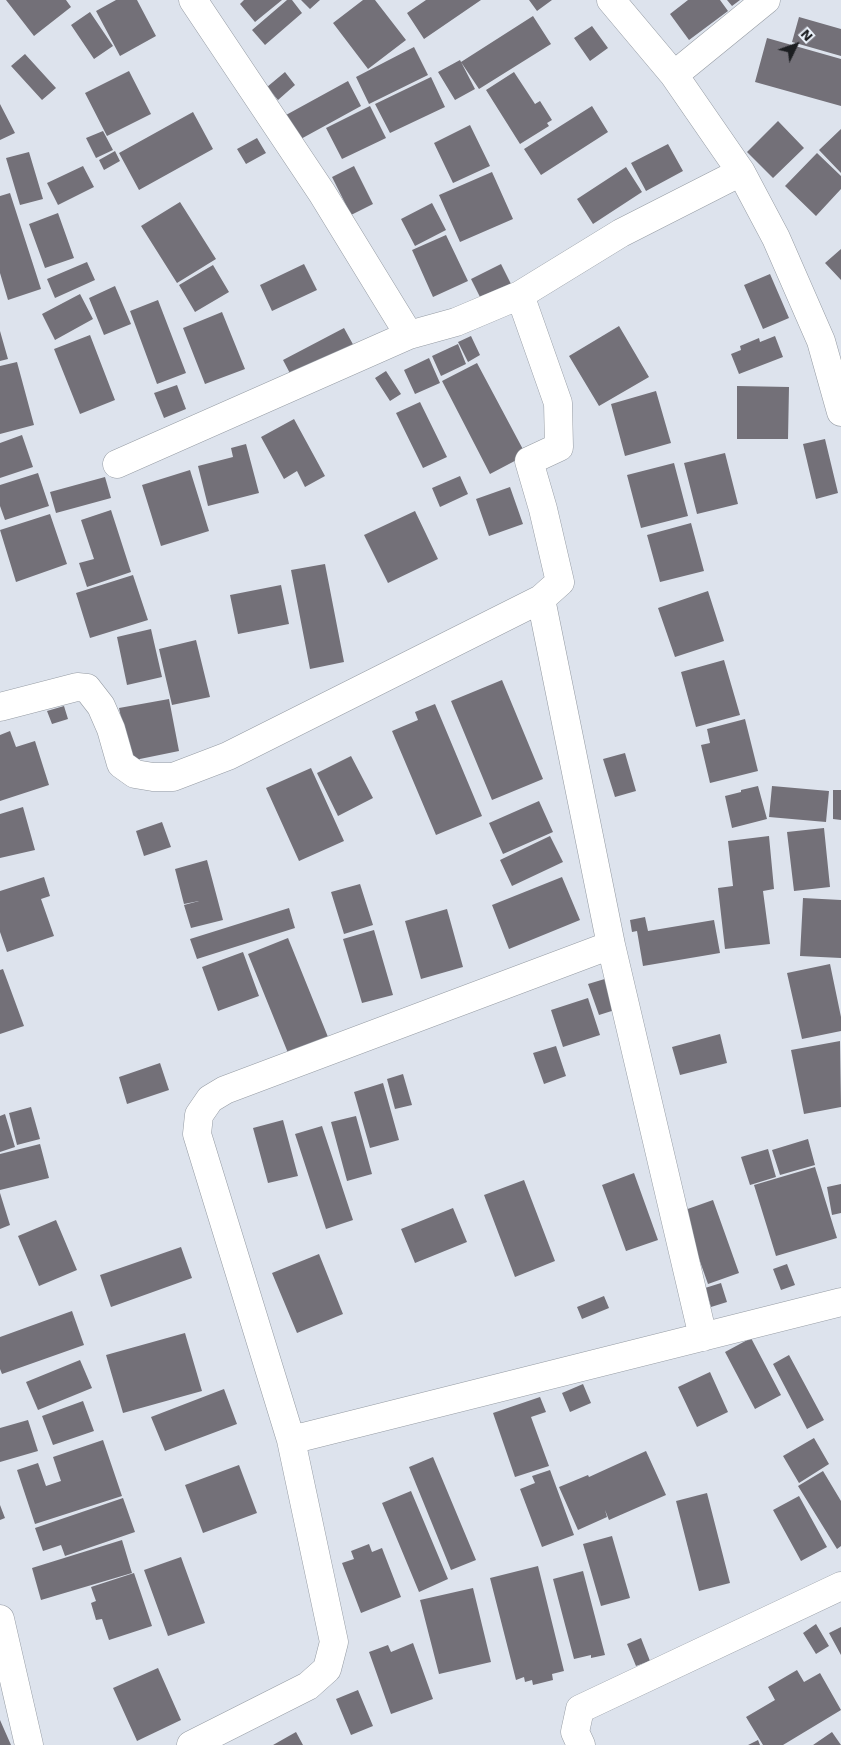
<!DOCTYPE html>
<style>
body{margin:0}
#map{position:relative;width:841px;height:1745px;overflow:hidden;background:#dde3ed;font-family:"Work Sans",sans-serif}
canvas{display:block}
.north{position:absolute;left:771px;top:20px;width:50px;height:50px;-webkit-text-stroke:4px #eaf1fa;paint-order:stroke;rotate:48deg;font-size:14px;font-weight:700;line-height:20px;text-align:center;color:#1c1e21}
.north::after{content:'';display:block;margin:auto;width:18px;height:22px;background:#1c1e21;clip-path:polygon(50% 0,100% 100%,50% 72%,0 100%)}
</style>
<div id="map">
<canvas width="841" height="1745"></canvas>
<div class="north">N</div>
</div>
<script>
const context = document.querySelector('canvas').getContext('2d');
context.lineJoin = 'round';
function fillPath(path, color) { context.fillStyle = color; context.fill(path, 'evenodd'); }
const poly = rows => new Path2D(rows.map(r => 'M' + r).join(''));
function strokePath(path, color, width, dash) { context.strokeStyle = color; context.lineWidth = width; context.lineCap = dash ? 'butt' : 'round'; context.setLineDash(dash || []); context.stroke(path); }
fillPath(poly([
 [6,0,66,0,71,7,34,36],
 [116,0,137,0,156,36,120,56,96,11],
 [244,0,282,0,255,22,240,4],
 [287,0,292,0,302,13,265,45,252,30],
 [301,0,320,0,310,9],
 [363,0,375,0,406,40,368,69,333,23],
 [426,0,481,0,424,39,407,13],
 [529,0,552,0,537,11],
 [688,0,720,0,728,11,689,40,670,14],
 [727,0,740,0,732,6],
 [90,12,113,46,94,59,71,25],
 [533,16,551,44,479,89,461,62],
 [799,17,841,29,841,56,792,42],
 [592,26,608,48,590,61,574,38],
 [767,38,841,59,841,106,755,82],
 [414,47,428,75,369,104,356,77],
 [25,54,56,88,42,100,11,66],
 [460,60,475,89,455,100,438,72],
 [129,71,151,114,107,136,85,93],
 [285,72,295,85,278,100,267,87],
 [514,72,535,104,540,101,552,120,547,123,549,126,520,144,486,90],
 [431,77,445,107,390,133,375,104],
 [348,81,361,106,299,140,286,115],
 [0,104,15,133,0,140],
 [370,106,386,138,342,159,326,128],
 [592,106,608,132,541,175,524,149],
 [193,112,213,149,139,190,119,153],
 [778,121,804,148,773,178,747,152],
 [470,125,490,166,453,183,434,143],
 [841,129,841,173,819,150],
 [103,131,113,150,96,158,86,138],
 [257,138,266,153,246,164,237,149],
 [668,144,683,171,646,191,631,163],
 [115,151,120,161,104,170,99,160],
 [29,152,43,199,20,205,6,158],
 [817,153,841,176,841,189,816,216,785,186],
 [83,166,94,187,58,205,47,183],
 [354,166,373,204,351,215,332,177],
 [626,167,642,192,593,224,577,199],
 [492,172,513,219,460,242,439,195],
 [10,193,41,289,8,300,0,273,0,196],
 [180,202,216,259,177,283,141,226],
 [432,203,446,230,415,246,401,219],
 [58,213,74,258,45,268,29,224],
 [446,235,468,281,433,297,412,250],
 [841,249,841,280,825,263],
 [87,262,95,280,55,298,47,279],
 [304,264,317,290,272,311,260,285],
 [501,264,511,284,481,299,471,279],
 [213,265,229,292,195,312,179,285],
 [770,274,789,318,763,329,744,285],
 [115,286,131,324,104,335,89,298],
 [80,294,93,319,55,340,42,314],
 [158,300,186,373,157,384,130,311],
 [222,312,245,369,205,384,183,328],
 [619,326,649,377,599,406,569,356],
 [344,328,355,348,294,381,283,360],
 [0,331,8,359,0,361],
 [90,335,115,400,80,414,54,349],
 [471,336,480,355,468,362,458,342],
 [775,336,783,357,739,374,731,354,741,350,740,346,759,338,760,342],
 [458,344,466,364,441,376,432,356],
 [429,358,440,383,415,394,404,370],
 [17,362,34,425,0,434,0,366],
 [477,363,526,455,490,474,442,381],
 [386,371,401,394,390,401,375,378],
 [177,385,186,409,164,418,154,393],
 [737,386,789,387,788,439,737,439],
 [656,391,671,443,625,456,611,404],
 [420,402,447,457,423,468,396,413],
 [294,419,325,476,305,487,297,471,284,479,261,437],
 [22,435,33,467,0,478,0,443],
 [825,439,838,493,816,499,803,444],
 [246,444,259,493,208,506,198,466,233,457,231,448],
 [725,453,738,504,697,514,684,463],
 [674,463,688,516,641,528,627,475],
 [190,470,209,531,161,546,142,485],
 [38,473,49,506,5,520,0,506,0,485],
 [460,476,468,494,440,507,432,488],
 [105,477,111,498,56,513,50,492],
 [510,487,523,524,489,536,476,499],
 [111,510,131,572,87,587,79,563,94,559,81,520],
 [415,511,438,559,388,583,364,535],
 [50,514,67,564,16,582,0,530],
 [691,523,704,571,660,582,647,535],
 [325,564,344,662,310,669,291,570],
 [133,575,148,620,90,638,76,593],
 [281,585,289,624,238,634,230,595],
 [708,591,724,641,675,657,658,608],
 [151,629,162,677,127,685,117,637],
 [196,640,210,697,172,705,159,649],
 [724,660,740,715,696,727,681,672],
 [502,680,543,779,492,800,451,701],
 [169,699,179,751,130,761,119,708],
 [435,704,482,816,436,835,392,731,418,720,415,712],
 [64,706,68,719,52,724,47,711],
 [745,719,758,771,710,783,701,745,710,743,707,729],
 [10,731,16,747,35,741,49,785,0,801,0,735],
 [625,753,636,791,615,797,603,759],
 [351,756,373,798,338,816,317,773],
 [311,768,344,841,299,861,266,788],
 [758,786,767,819,732,828,725,796,741,792,741,790],
 [772,786,829,791,826,822,769,817],
 [833,790,841,790,841,820,833,819],
 [539,801,553,832,503,854,489,823],
 [23,807,35,850,0,858,0,814],
 [162,822,171,847,144,856,136,831],
 [824,828,830,887,794,891,787,832],
 [550,836,563,862,512,886,500,860],
 [769,836,774,889,763,891,770,944,725,949,718,888,733,886,728,841],
 [207,860,223,920,191,928,184,905,199,901,184,904,175,869],
 [44,877,50,896,41,899,54,936,7,952,0,932,0,891],
 [562,877,580,920,509,949,492,905],
 [360,884,373,925,344,934,331,892],
 [803,898,841,900,841,958,800,956],
 [289,908,295,928,197,959,190,939],
 [447,909,463,967,421,979,405,921],
 [645,917,648,931,714,920,720,953,643,966,637,931,632,932,630,920],
 [374,930,393,995,362,1003,343,939],
 [288,938,328,1037,288,1053,248,954],
 [243,952,259,996,218,1011,202,967],
 [830,964,841,1017,841,1031,802,1039,787,973],
 [3,969,24,1026,0,1034,0,970],
 [608,978,618,1009,599,1015,588,984],
 [588,998,600,1035,563,1047,551,1010],
 [720,1034,727,1063,680,1075,672,1047],
 [840,1041,841,1107,804,1114,791,1050],
 [556,1046,566,1076,544,1084,533,1053],
 [160,1063,169,1090,127,1104,119,1077],
 [403,1074,412,1105,395,1109,387,1079],
 [383,1083,399,1140,370,1148,354,1092],
 [31,1107,40,1139,17,1145,9,1113],
 [5,1114,15,1147,0,1152,0,1116],
 [356,1116,372,1174,347,1181,331,1122],
 [283,1120,298,1176,268,1183,253,1128],
 [322,1126,353,1220,326,1229,295,1134],
 [808,1139,815,1165,780,1175,772,1150],
 [40,1144,49,1178,0,1190,0,1154],
 [768,1149,776,1177,750,1185,741,1157],
 [815,1167,837,1238,776,1256,754,1185],
 [634,1173,658,1240,626,1251,602,1185],
 [524,1180,555,1261,515,1277,484,1195],
 [841,1184,841,1213,832,1215,827,1187],
 [0,1193,10,1225,0,1229],
 [713,1200,739,1273,708,1284,682,1211],
 [453,1208,467,1242,415,1263,401,1229],
 [56,1220,77,1270,39,1286,18,1236],
 [181,1247,192,1278,111,1307,100,1275],
 [319,1254,343,1314,297,1333,272,1273],
 [787,1264,795,1285,781,1290,773,1269],
 [721,1283,727,1302,711,1307,705,1288],
 [604,1296,609,1308,582,1319,577,1307],
 [72,1311,84,1345,2,1374,0,1369,0,1337],
 [185,1333,202,1391,123,1413,106,1355],
 [751,1338,781,1395,755,1409,725,1352],
 [789,1355,824,1420,807,1429,773,1364],
 [80,1360,92,1388,38,1410,26,1382],
 [710,1372,728,1412,697,1427,678,1387],
 [583,1384,591,1403,570,1412,562,1393],
 [224,1389,237,1424,165,1451,151,1417],
 [540,1397,546,1412,531,1417,549,1466,515,1477,493,1413],
 [83,1401,94,1431,53,1445,42,1416],
 [28,1420,38,1451,0,1462,0,1428],
 [814,1438,829,1464,799,1483,783,1456],
 [103,1440,122,1496,35,1524,17,1470,38,1463,46,1486,61,1481,53,1457],
 [646,1451,666,1495,609,1520,605,1510,607,1517,578,1530,559,1487,588,1475,589,1477],
 [433,1457,476,1560,451,1570,409,1467],
 [239,1465,257,1513,203,1533,185,1485],
 [550,1470,574,1535,542,1547,520,1489,535,1483,532,1476],
 [823,1471,841,1501,841,1546,837,1549,798,1486],
 [411,1491,448,1579,419,1592,382,1503],
 [707,1493,730,1583,699,1591,676,1501],
 [799,1496,827,1547,801,1561,773,1510],
 [123,1498,135,1532,65,1556,61,1545,43,1551,35,1528],
 [0,1505,5,1518,0,1520],
 [612,1536,630,1598,601,1606,583,1544],
 [122,1540,132,1573,41,1600,32,1568],
 [369,1544,372,1552,382,1548,401,1597,361,1613,342,1563,354,1559,351,1551],
 [181,1557,205,1623,168,1636,144,1570],
 [538,1566,564,1671,552,1674,553,1680,533,1685,532,1680,525,1682,524,1677,516,1680,490,1578],
 [583,1571,605,1655,591,1658,591,1655,574,1659,553,1579],
 [134,1573,152,1626,109,1640,102,1619,96,1620,91,1603,96,1601,91,1587],
 [473,1588,491,1662,439,1674,420,1600],
 [816,1624,829,1646,816,1654,803,1633],
 [841,1627,841,1655,829,1633],
 [641,1638,650,1661,636,1666,627,1644],
 [413,1643,433,1699,391,1714,369,1652,388,1645,391,1652],
 [158,1668,181,1720,137,1741,113,1688],
 [797,1670,804,1682,820,1673,841,1710,783,1745,763,1745,746,1717,775,1700,768,1687],
 [358,1690,373,1726,351,1735,336,1699],
 [0,1720,11,1745,0,1745],
 [296,1732,303,1745,273,1745],
 [832,1732,841,1745,813,1745],
 [758,1740,760,1745,748,1745]
]), '#737078');
const minor = poly([
 [193,0,322,193,409,335],
 [611,0,674,75,741,172,776,238,821,341,841,412],
 [674,75,766,0],
 [117,464,409,335,456,322,520,295,621,233,741,172],
 [541,599,611,945],
 [0,707,77,687,87,688,101,706,111,729,121,764,135,774,153,777,173,777,228,756,541,599,560,582,543,509,529,461,559,447,558,403,520,295],
 [291,1440,841,1302],
 [0,1619,29,1745],
 [191,1745,308,1686,327,1669,334,1642,291,1440,197,1134,199,1115,210,1099,225,1090,611,945,703,1337],
 [581,1745,575,1732,580,1709,841,1586]
]);
strokePath(minor, '#959ba3', 29);
strokePath(minor, '#fff', 28);
</script>
